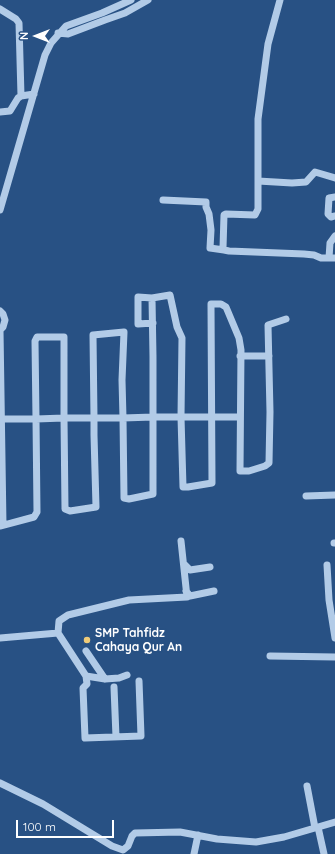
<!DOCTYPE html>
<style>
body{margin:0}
#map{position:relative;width:335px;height:854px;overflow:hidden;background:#285184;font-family:Quicksand,sans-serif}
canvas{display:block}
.north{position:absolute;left:16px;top:16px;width:40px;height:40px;-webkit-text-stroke:3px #285184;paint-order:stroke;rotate:270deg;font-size:11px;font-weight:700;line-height:16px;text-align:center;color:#fff}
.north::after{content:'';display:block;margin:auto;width:14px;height:18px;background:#fff;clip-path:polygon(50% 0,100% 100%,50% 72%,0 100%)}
.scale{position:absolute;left:16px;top:820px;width:98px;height:18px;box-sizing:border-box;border:2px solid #fff;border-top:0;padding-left:5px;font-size:12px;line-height:14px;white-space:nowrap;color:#fff;-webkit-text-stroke:3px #285184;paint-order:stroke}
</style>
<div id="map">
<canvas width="335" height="854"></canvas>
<div class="north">N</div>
<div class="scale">100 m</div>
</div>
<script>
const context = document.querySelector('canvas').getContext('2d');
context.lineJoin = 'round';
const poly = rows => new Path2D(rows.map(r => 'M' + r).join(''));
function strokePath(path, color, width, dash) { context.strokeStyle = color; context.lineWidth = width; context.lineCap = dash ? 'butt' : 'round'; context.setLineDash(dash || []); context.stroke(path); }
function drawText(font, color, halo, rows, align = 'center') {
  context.font = font + ' Quicksand,sans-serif'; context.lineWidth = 3.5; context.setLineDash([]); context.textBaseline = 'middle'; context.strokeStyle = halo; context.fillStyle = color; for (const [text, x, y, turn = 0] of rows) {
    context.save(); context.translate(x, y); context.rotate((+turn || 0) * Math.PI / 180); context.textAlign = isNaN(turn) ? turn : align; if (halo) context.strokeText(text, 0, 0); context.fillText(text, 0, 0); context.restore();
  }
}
strokePath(poly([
 [280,0,268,44,258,119,258,209,255,215,226,214,224,215,223,248,224,250,229,251,304,254,314,255,321,258,335,258],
 [0,9,16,19,19,23,21,96],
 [58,33,68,34,105,20,125,13,148,0],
 [0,112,10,111,18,98,21,96,34,94],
 [258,181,292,183,306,182,315,172,335,178],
 [335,197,329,198,328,214,331,217,335,216],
 [163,200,206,202,206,207,209,214,211,230,210,248,224,250],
 [0,210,45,55,51,43,66,26,102,13,131,0],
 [329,258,330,243,335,236],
 [152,298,153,357,153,494,129,499,124,498,123,418,122,380,124,332,93,335,94,418,94,435,96,507,70,511,65,509,64,418,64,337,37,337,35,341,36,419,64,418,123,418,153,417,240,417],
 [0,311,3,314,5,320,3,327,0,330],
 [153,323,138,324,138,297,152,298,170,295,177,327,182,338,181,417,183,487,188,487,212,483,211,304,221,304,226,307,239,338,241,350,240,471,249,471,265,466,269,463,270,412,268,325,286,319],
 [0,330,3,525],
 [240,356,269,356],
 [0,419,36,419,37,512,34,517,0,526],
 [306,496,335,495],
 [334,543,335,543],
 [184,564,190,570,210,567],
 [327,565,329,600,335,638],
 [186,591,190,596,214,591],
 [58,633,86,676,105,679,119,678,127,675],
 [0,638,58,633,59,621,68,615,129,600,187,597,181,541],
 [86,651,105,679],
 [270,656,335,657],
 [86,676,87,684,83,688,85,738,141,736,139,681],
 [114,687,116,737],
 [0,783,43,804,112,846,123,850,128,846,132,836,135,833,180,832,217,839,256,842,284,837,335,822],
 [307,786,315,828],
 [318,827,324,854],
 [194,854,198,835]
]), '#b2cbe7', 7);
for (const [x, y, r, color] of [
 [87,640,4,"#efcb79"]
]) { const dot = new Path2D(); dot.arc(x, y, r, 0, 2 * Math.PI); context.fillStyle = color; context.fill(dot); strokePath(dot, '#285184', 1.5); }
drawText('bold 12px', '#fff', '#285184', [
 ["SMP Tahfidz",95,633],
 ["Cahaya Qur An",95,647]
], 'left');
</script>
